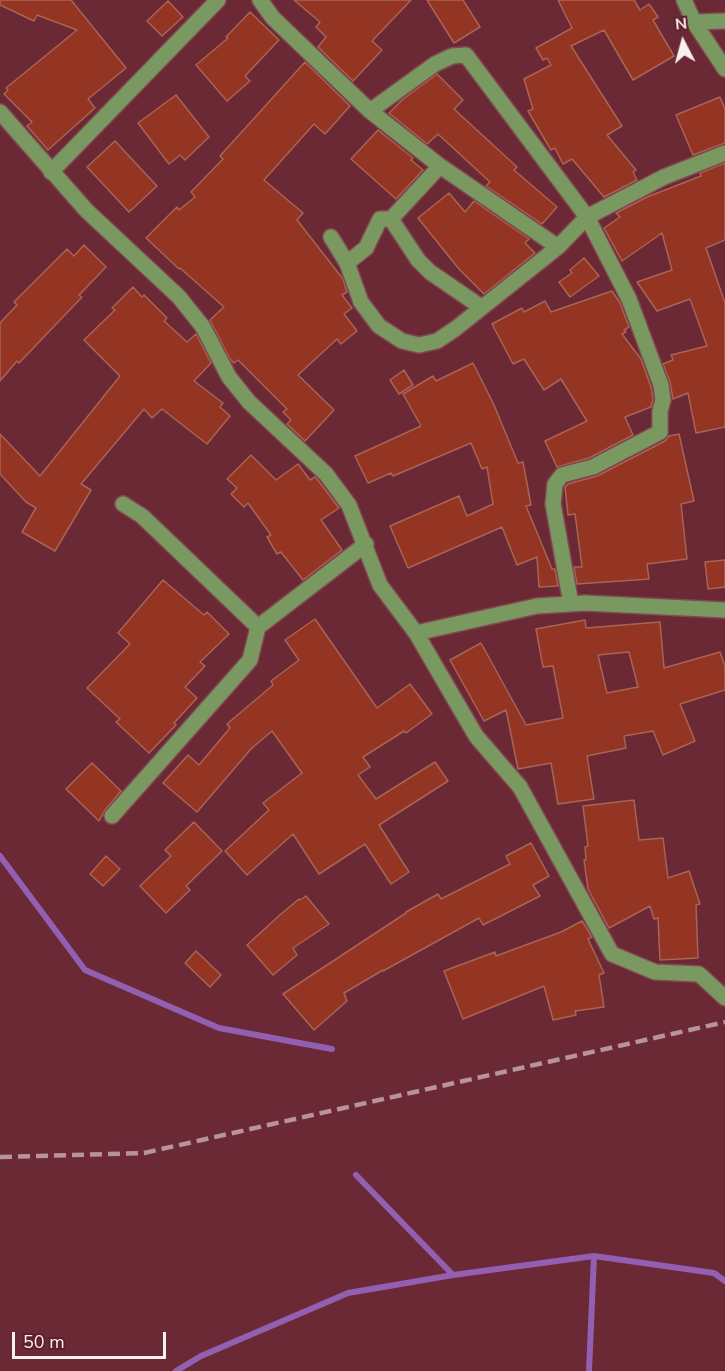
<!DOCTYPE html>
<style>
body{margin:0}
#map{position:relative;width:725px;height:1371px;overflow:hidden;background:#6a2934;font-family:"Nunito Sans",sans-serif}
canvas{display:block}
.north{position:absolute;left:653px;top:12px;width:60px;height:60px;-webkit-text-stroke:4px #5e1e2a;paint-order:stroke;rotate:354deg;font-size:16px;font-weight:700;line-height:24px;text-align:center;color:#f9f0f1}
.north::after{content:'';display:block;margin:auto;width:21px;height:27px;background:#f9f0f1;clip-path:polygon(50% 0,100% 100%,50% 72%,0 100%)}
.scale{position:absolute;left:12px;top:1332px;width:154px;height:27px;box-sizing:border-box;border:3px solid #f9f0f1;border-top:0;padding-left:8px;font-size:18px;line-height:21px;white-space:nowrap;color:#f9f0f1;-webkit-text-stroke:4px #5e1e2a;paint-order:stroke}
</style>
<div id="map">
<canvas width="725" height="1371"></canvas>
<div class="north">N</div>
<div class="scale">50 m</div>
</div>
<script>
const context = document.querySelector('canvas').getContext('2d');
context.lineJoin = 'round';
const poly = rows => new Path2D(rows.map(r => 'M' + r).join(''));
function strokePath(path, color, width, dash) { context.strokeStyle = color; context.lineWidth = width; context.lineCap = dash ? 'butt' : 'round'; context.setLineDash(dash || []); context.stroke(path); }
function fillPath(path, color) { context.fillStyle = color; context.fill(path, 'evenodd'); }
strokePath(poly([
 [0,856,85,970,219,1028,332,1049],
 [356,1175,453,1275],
 [176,1371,201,1356,348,1293,453,1275,594,1256,714,1273,725,1281],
 [589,1371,594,1256]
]), '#935fb1', 6);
const building = poly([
 [0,0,71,0,126,68,88,99,95,108,48,150,27,126,32,122,4,94,8,90,6,88,77,30,37,15,34,21,0,5,0,0],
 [294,0,411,0,372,41,382,50,353,81,318,47,326,37,316,27,320,22,294,0],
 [427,0,463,0,480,27,454,43,427,0],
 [558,0,634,0,640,10,649,4,658,17,653,20,674,56,633,80,604,30,571,46,622,126,607,135,636,170,633,172,637,180,604,197,572,159,563,164,555,148,551,150,528,111,533,109,524,79,551,65,547,58,543,60,536,48,572,28,558,0],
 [168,1,183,17,162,36,147,21,168,1],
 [250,12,279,40,245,76,250,81,227,101,196,65,228,38,226,37,250,12],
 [305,62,350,106,325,134,314,124,264,180,303,213,297,220,343,279,347,292,342,295,352,308,344,314,357,331,341,344,337,339,298,375,334,410,305,441,287,424,291,420,283,412,287,409,238,360,234,363,230,359,210,320,224,307,180,268,179,269,146,238,177,207,179,210,195,197,191,192,223,159,220,156,305,62],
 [437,74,463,100,454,109,517,167,514,170,557,207,542,224,486,186,490,182,438,134,427,144,389,113,402,100,437,74],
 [176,95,209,137,185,160,180,155,169,164,138,123,176,95],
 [720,97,725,109,725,143,693,155,676,115,720,97],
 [378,130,413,158,411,160,423,170,396,199,351,159,378,130],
 [115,141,157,186,129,212,87,167,115,141],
 [725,163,725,240,706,248,725,303,725,427,696,433,688,393,673,399,670,382,663,364,673,360,671,355,707,346,690,299,657,311,637,282,672,270,662,233,622,261,604,228,620,217,616,213,647,197,701,176,700,173,725,163],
 [449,193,465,212,474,201,529,239,525,243,535,253,484,294,459,269,418,218,449,193],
 [84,245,106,267,79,295,82,297,19,363,17,361,0,381,0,323,17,305,14,302,67,249,74,256,84,245],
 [584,258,599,276,570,297,559,282,572,273,570,270,584,258],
 [133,287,142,297,144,295,167,318,164,321,187,342,196,334,211,363,194,381,223,403,220,407,230,416,207,444,162,409,152,418,144,409,81,484,91,490,55,551,22,532,36,508,26,502,0,474,0,434,40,476,120,376,84,340,115,310,112,308,133,287],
 [612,291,620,303,629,327,624,330,626,332,622,334,641,359,651,387,653,399,651,407,625,417,633,435,589,458,557,467,545,441,587,421,561,379,544,390,524,359,513,364,492,324,522,308,524,312,545,301,551,312,612,291],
 [473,363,494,405,518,463,523,462,531,505,526,506,552,569,555,569,558,586,539,587,537,557,517,565,502,527,408,568,390,526,459,496,467,516,493,504,487,467,482,469,471,443,393,476,391,473,368,483,355,456,421,426,403,394,433,376,436,381,473,363],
 [404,370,413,385,399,394,390,380,404,370],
 [679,434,694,501,681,504,687,559,647,564,649,579,577,584,574,567,582,567,575,514,568,515,565,487,568,484,597,476,665,441,669,436,679,434],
 [251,455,276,480,298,464,310,480,315,477,317,479,339,508,321,520,342,550,303,580,281,552,277,554,267,537,271,535,248,503,244,507,231,494,237,488,227,479,251,455],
 [725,560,725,587,708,589,705,562,725,560],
 [163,580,204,615,207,612,229,634,200,662,205,666,185,687,197,698,174,723,176,725,149,753,116,722,120,719,87,688,130,644,118,633,163,580],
 [315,619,377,708,410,684,432,714,406,733,404,731,363,757,370,767,358,775,376,799,435,762,448,781,379,825,409,872,391,884,365,844,319,874,293,834,247,875,225,851,269,810,263,803,302,773,272,731,251,749,197,812,163,783,188,755,199,765,230,728,227,724,273,685,271,681,299,660,285,640,315,619],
 [585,620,586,628,660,622,664,668,720,652,725,666,725,690,680,704,695,741,663,755,653,731,624,736,626,748,587,756,594,799,558,804,551,763,518,769,506,710,484,721,450,660,481,643,526,725,563,718,553,666,543,667,536,629,585,620],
 [629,652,638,687,607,693,598,655,629,652],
 [92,763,121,791,105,810,99,821,66,789,92,763],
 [634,800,639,840,663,838,668,878,689,871,700,904,696,905,698,958,660,960,658,918,654,919,650,906,609,928,588,889,584,860,586,860,585,847,588,846,583,806,634,800],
 [194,822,222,851,186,886,190,890,166,913,140,886,171,856,165,850,194,822],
 [531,843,549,876,533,885,540,896,483,925,479,918,383,971,383,970,344,993,347,1001,314,1030,283,994,406,913,406,912,438,894,441,899,510,864,506,856,531,843],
 [106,856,120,869,103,886,90,874,106,856],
 [306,896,329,924,293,948,297,955,273,975,247,945,281,914,299,899,300,900,306,896],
 [582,921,592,937,588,939,604,973,599,975,604,1007,575,1011,576,1015,553,1020,544,986,463,1019,444,971,495,952,496,956,561,932,582,921],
 [196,951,221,975,210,987,185,963,196,951]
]);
fillPath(building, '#943423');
strokePath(building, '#aa6456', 1.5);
const minor = poly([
 [260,0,273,18,370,111,440,166,558,247],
 [684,0,694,22,725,69],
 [694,22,725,21],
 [370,111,435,64,452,56,466,55,587,217,629,299,661,385,663,400,660,411,660,432,593,467,562,475,555,484,553,504,571,604],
 [0,112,86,210,179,297,203,327,229,377,249,402,326,474,349,505,380,585,416,633,476,736,520,787,612,954,655,972,699,974,725,998],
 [51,172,218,0],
 [391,219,418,260,430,272,481,307],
 [331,237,347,263,361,302,379,326,402,341,419,345,437,341,455,329,558,247,587,217,664,177,725,153],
 [347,263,366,248,380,219,391,219,440,166],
 [123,504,142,516,258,627],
 [416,633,537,606,585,603,725,610],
 [112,816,250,660,258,627,366,544]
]);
strokePath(minor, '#814952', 18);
strokePath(minor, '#7a9961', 15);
strokePath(poly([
 [0,1157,144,1153,725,1022]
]), '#b79499', 4.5, [12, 6]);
</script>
